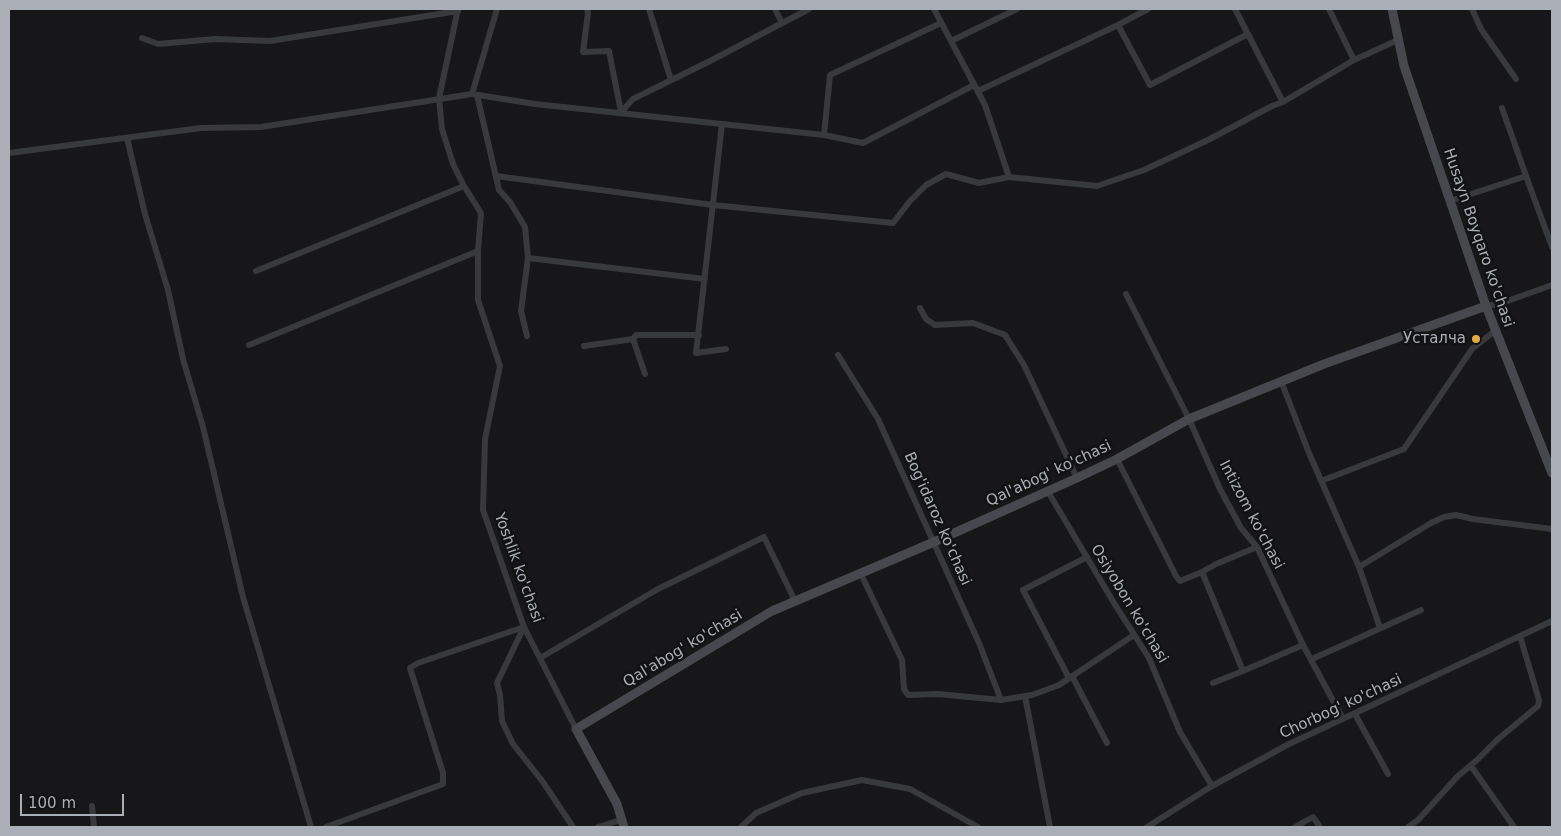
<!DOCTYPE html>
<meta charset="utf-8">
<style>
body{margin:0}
#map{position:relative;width:1561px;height:836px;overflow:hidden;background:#171719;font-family:"DejaVu Sans",sans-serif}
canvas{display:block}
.frame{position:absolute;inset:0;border:10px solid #aaaeb7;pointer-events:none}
.scale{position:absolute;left:20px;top:794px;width:104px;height:22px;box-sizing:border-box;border:2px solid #aaaeb7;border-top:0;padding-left:6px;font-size:15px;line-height:18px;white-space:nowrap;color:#aaaeb7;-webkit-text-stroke:4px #121214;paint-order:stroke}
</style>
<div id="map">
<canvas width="1561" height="836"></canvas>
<div class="frame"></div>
<div class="scale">100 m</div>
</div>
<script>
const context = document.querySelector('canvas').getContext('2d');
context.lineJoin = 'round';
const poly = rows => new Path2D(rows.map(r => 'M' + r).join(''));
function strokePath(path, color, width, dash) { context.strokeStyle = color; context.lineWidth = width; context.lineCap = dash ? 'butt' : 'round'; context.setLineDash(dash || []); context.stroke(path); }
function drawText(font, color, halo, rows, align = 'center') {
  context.font = font + ' "DejaVu Sans",sans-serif'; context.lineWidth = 5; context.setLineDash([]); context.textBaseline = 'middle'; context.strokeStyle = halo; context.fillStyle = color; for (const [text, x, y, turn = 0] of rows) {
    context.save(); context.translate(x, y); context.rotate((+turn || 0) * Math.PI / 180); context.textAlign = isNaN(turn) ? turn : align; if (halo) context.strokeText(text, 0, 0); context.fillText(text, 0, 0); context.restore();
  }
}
strokePath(poly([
 [458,9,439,98,442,129,453,164,464,186,481,213,478,251,478,300,500,366,485,439,483,510,524,627,576,729],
 [587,9,588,13,583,52,609,51,621,112],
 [649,9,671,80],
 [775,9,782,23],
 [934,9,985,105,1009,177],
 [1148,9,1118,25,1150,85,1248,34],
 [1235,9,1283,102],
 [1329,9,1354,60],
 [1472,9,1481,29,1516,79],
 [142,38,158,44,215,39,270,41,458,11],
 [951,41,1017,9],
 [978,91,1118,25],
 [472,94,497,9],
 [477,95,499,190,510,202,525,227,528,258],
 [621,112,633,99,710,61,809,9],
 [722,124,824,135,830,75,941,23],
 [824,135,863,143,974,85],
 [127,138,145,214,168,290,183,359,203,427,243,597,311,827],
 [9,153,201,128,261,127,472,94,535,104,722,124,696,353,726,349],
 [496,176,713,205,893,223,910,201,926,185,946,174,979,183,1009,177,1097,186,1144,170,1208,140,1272,106,1283,102,1354,60,1398,40],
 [1526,176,1552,247],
 [1450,201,1526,176,1502,108],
 [256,271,464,186],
 [1126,294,1189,419,1220,489,1241,528,1257,547,1303,645,1343,719],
 [1486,306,1499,304,1552,285],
 [920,308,926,319,935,325,973,323,1005,335,1024,365,1077,478],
 [527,336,521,311,528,258,705,279],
 [249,345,478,251],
 [584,346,633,339],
 [838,355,878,419,979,643,1001,700],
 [645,374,633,339,636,335,699,335],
 [1281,381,1309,453,1359,567,1380,628],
 [1117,459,1176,576,1180,581,1202,572],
 [1321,481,1404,449,1472,349,1496,330],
 [1047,490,1114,603,1149,658,1180,732,1212,786],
 [1257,547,1216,564,1202,572,1243,671,1303,645],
 [1359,567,1431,523,1444,517,1456,515,1473,519,1552,529],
 [860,572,902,660,904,689,908,695,938,694,1001,700,1032,695,1059,685,1134,635],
 [540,658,658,589,764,537,795,601],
 [1312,659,1421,610],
 [1072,676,1107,743],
 [1069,678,1023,590,1087,557],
 [1213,683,1243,671],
 [1025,696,1050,827],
 [1355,714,1388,774],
 [1471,766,1514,827],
 [92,806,94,827],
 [326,827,443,784,443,773,410,668,418,663,524,627,497,683,500,695,502,721,513,744,543,782,573,827],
 [598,827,621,820],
 [741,827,756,813,802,793,862,780,910,789,978,827],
 [1147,827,1212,786,1289,744,1552,621],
 [1295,827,1313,817,1320,827],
 [1408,827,1418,820,1457,777,1478,759,1498,739,1538,706,1539,700,1520,636]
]), '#38393d', 6);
strokePath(poly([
 [1392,9,1404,66,1486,306,1552,473],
 [624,827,617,804,576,729,772,611,934,542,1077,478,1117,459,1189,419,1324,364,1486,306]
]), '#46484d', 9);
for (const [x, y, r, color] of [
 [1476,339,5,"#e1ab46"]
]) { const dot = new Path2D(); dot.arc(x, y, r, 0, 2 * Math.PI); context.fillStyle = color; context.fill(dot); strokePath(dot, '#121214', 2); }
drawText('15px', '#aaaeb7', '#121214', [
 ["Husayn Boyqaro ko'chasi",1478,238,71],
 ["Qal'abog' ko'chasi",1049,474,-25],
 ["Intizom ko'chasi",1251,515,62],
 ["Bog'idaroz ko'chasi",937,519,66],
 ["Yoshlik ko'chasi",518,568,70],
 ["Osiyobon ko'chasi",1129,604,59],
 ["Qal'abog' ko'chasi",683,649,-31],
 ["Сhorbog' ko'chasi",1341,707,-25]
]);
drawText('15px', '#aaaeb7', '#121214', [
 ["Усталча",1466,339]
], 'right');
</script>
